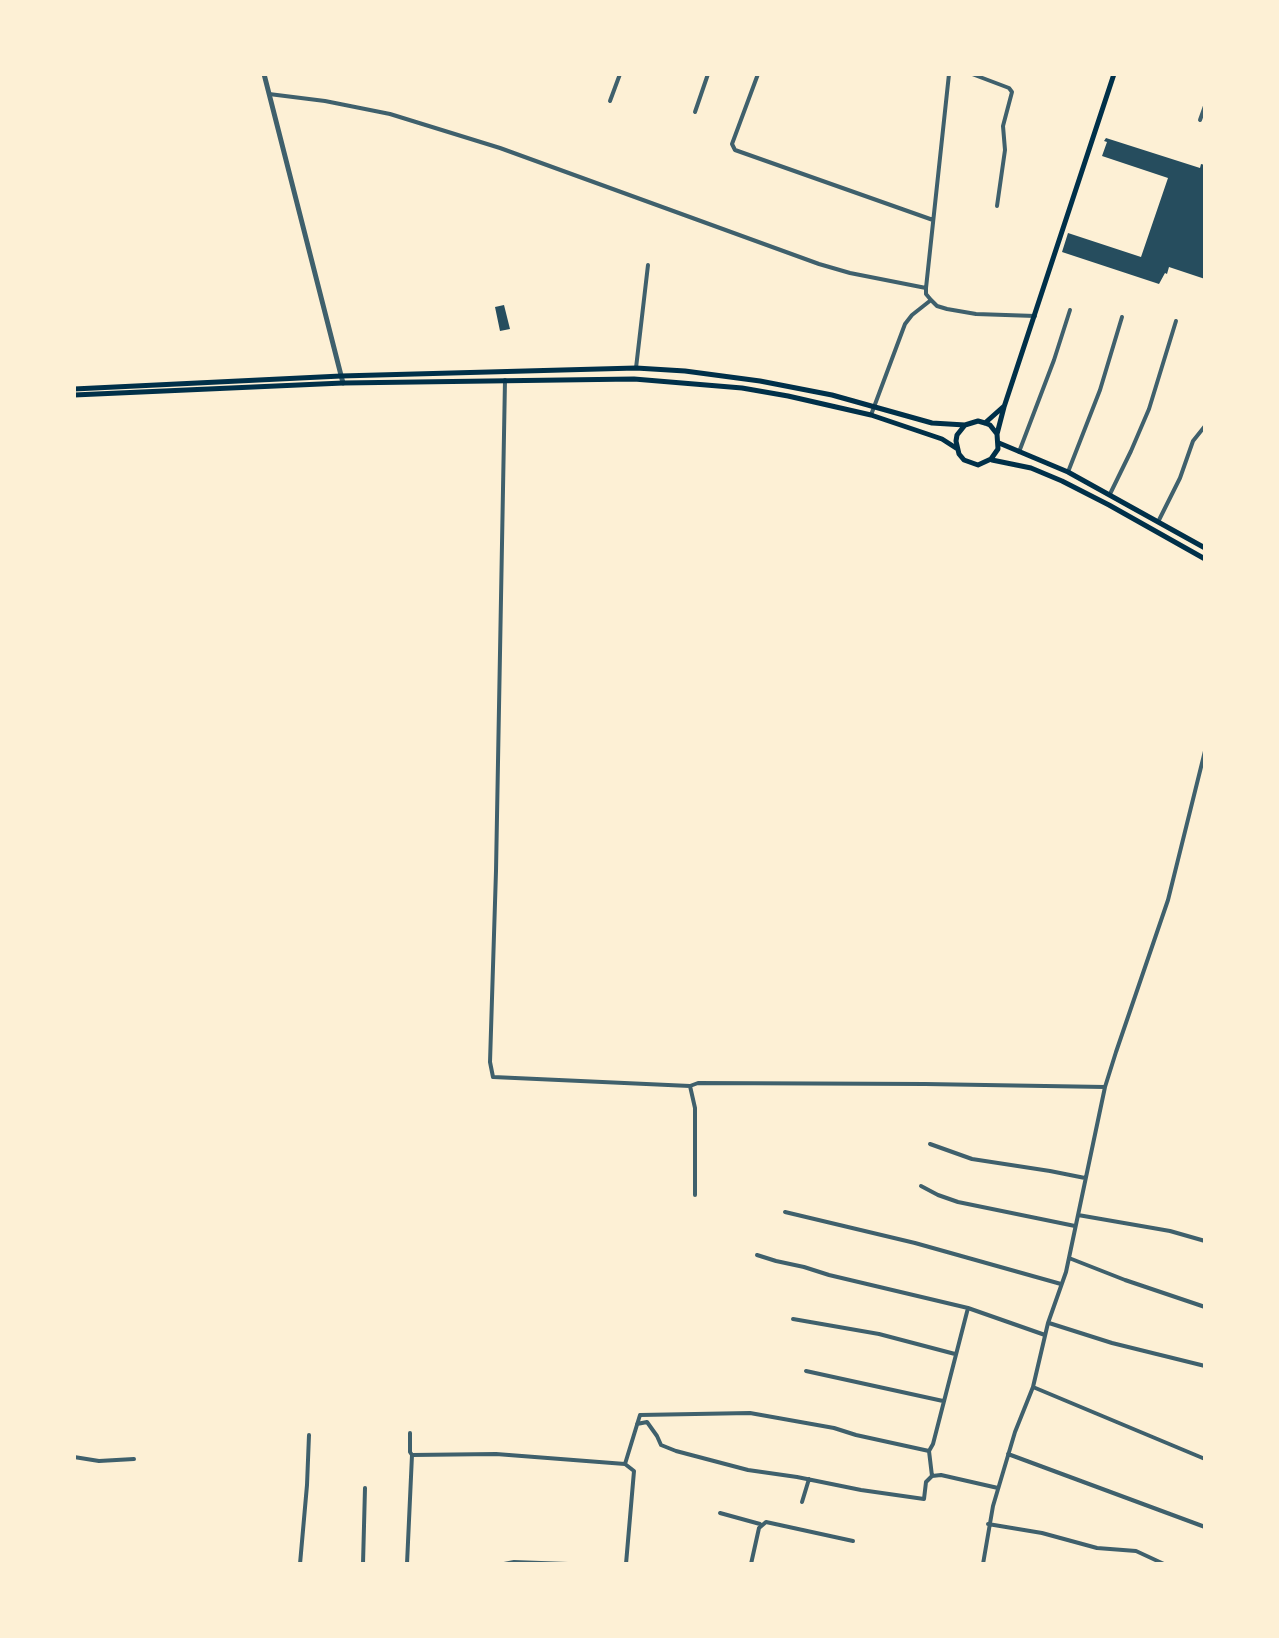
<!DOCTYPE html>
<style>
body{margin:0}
#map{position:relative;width:1279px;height:1638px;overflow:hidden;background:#fdf0d5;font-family:Cabin,sans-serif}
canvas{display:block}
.frame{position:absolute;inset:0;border:76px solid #fdf0d5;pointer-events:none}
</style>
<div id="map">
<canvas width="1279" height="1638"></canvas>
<div class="frame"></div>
</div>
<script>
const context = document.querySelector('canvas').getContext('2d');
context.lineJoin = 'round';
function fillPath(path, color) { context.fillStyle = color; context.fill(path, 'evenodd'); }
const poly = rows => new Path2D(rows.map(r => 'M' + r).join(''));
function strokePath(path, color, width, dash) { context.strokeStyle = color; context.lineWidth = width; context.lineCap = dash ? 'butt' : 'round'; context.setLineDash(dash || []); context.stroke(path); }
fillPath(poly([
 [1106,138,1200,168,1201,164,1205,165,1205,279,1169,267,1167,274,1165,273,1159,284,1062,252,1068,233,1141,257,1168,178,1102,156,1107,142,1104,141],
 [504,305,510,329,500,331,495,307]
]), '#264d5e');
strokePath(poly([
 [758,74,732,144,735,150,933,220],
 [949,74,926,288,926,294,931,300,937,306,947,309,976,314,1035,316],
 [972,74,1009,88,1012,92,1003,126,1005,150,997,206],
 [269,94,325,101,390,114,500,148,819,264,850,273,926,288],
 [610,101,620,74],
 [695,112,708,74],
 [1200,120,1205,106],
 [636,368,648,265],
 [505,380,496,871,490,1062,493,1077,690,1086,698,1083,925,1084,1105,1087],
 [871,415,905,324,912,315,931,300],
 [1019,452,1054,360,1070,310],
 [1068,472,1100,390,1122,317],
 [1110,494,1131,451,1149,409,1176,321],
 [1158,522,1180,478,1193,441,1205,426],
 [690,1086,695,1108,695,1195],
 [930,1144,972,1159,1050,1171,1085,1178],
 [921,1186,938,1195,958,1202,1075,1226],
 [785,1212,915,1243,1061,1284],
 [1078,1215,1170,1231,1205,1241],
 [757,1255,776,1261,804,1267,829,1275,968,1308,1045,1335],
 [1069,1258,1125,1280,1205,1307],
 [793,1319,879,1334,955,1354],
 [1049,1323,1112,1343,1205,1366],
 [806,1371,943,1401],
 [1033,1387,1205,1459],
 [637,1424,647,1422,657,1436,661,1445,676,1451,748,1470,797,1477,861,1490,924,1499,926,1482,932,1476,941,1475,998,1488],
 [1008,1454,1205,1527],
 [412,1455,496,1454,625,1464,634,1471,626,1564],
 [74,1457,99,1461,134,1459],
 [625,1464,640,1415,750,1413,834,1428,856,1435,929,1451],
 [932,1476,929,1451,933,1444,968,1308],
 [802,1502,809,1479],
 [720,1513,760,1524],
 [988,1524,1042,1533,1097,1548,1136,1551,1164,1564],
 [300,1564,307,1485,309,1435],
 [363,1564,365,1488],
 [407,1564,412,1455,410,1452,410,1433],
 [504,1564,514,1562,568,1564],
 [751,1564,759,1528,766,1522,853,1541],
 [983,1564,993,1506,1015,1432,1033,1387,1048,1323,1066,1272,1105,1087,1116,1052,1168,900,1205,751]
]), '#3f606c', 4);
strokePath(poly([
 [264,74,343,383]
]), '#3f606c', 5);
strokePath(poly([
 [74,389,341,376,636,368,685,371,760,381,832,395,932,423,965,425],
 [74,395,343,383,634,379,742,388,788,396,871,415,942,439,956,448],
 [985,423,1003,407],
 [997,434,990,425,985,423,978,421,965,425,957,435,956,441,959,454,964,460,978,465,991,459,998,449,997,434,1004,407,1114,74],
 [999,443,1068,472,1205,548],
 [992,460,1031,468,1062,481,1109,505,1205,559]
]), '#003049', 5);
</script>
